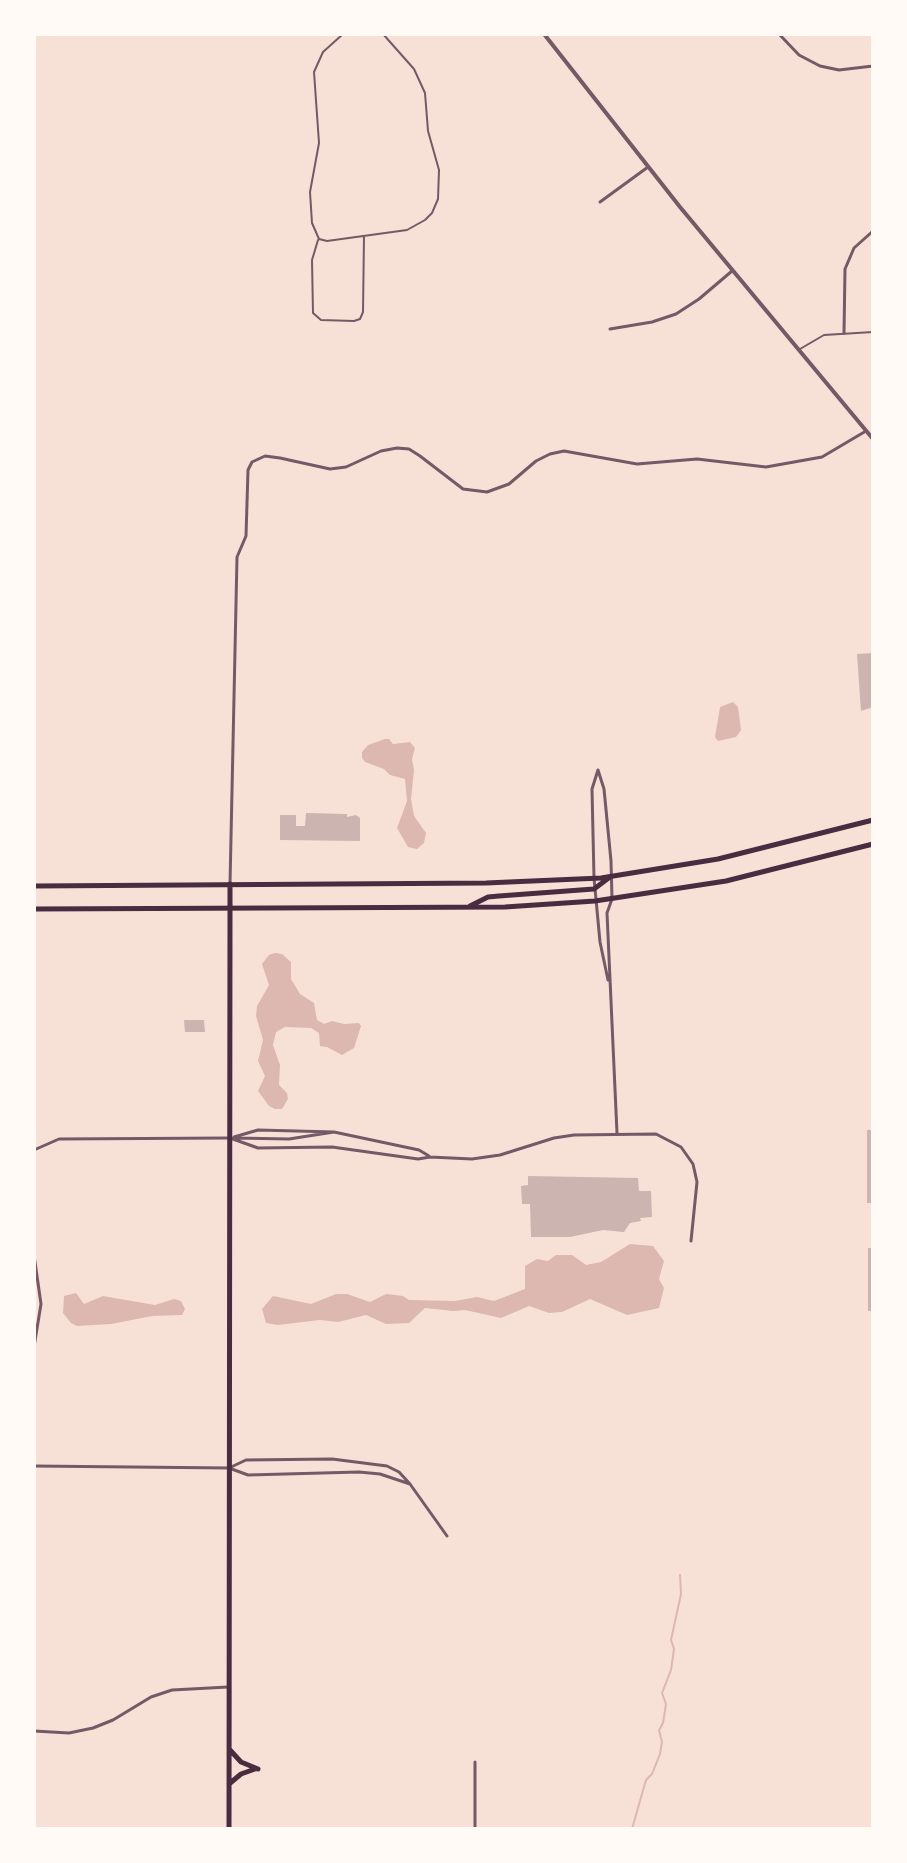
<!DOCTYPE html>
<style>
body{margin:0}
#map{position:relative;width:907px;height:1863px;overflow:hidden;background:#f7e1d7;font-family:Manrope,sans-serif}
canvas{display:block}
.frame{position:absolute;inset:0;border:36px solid #fffaf5;pointer-events:none}
</style>
<div id="map">
<canvas width="907" height="1863"></canvas>
<div class="frame"></div>
</div>
<script>
const context = document.querySelector('canvas').getContext('2d');
context.lineJoin = 'round';
function fillPath(path, color) { context.fillStyle = color; context.fill(path, 'evenodd'); }
const poly = rows => new Path2D(rows.map(r => 'M' + r).join(''));
function strokePath(path, color, width, dash) { context.strokeStyle = color; context.lineWidth = width; context.lineCap = dash ? 'butt' : 'round'; context.setLineDash(dash || []); context.stroke(path); }
fillPath(poly([
 [733,702,738,707,741,730,736,737,718,741,715,737,720,707],
 [385,739,389,739,393,744,410,742,415,748,412,759,414,770,411,799,414,816,426,833,424,843,417,849,408,847,397,828,407,801,405,779,390,775,384,769,365,762,362,758,362,752,368,745],
 [275,953,282,954,291,962,291,979,300,994,314,1003,317,1020,324,1024,332,1021,344,1024,359,1023,361,1026,354,1048,342,1055,327,1047,320,1046,319,1033,311,1028,285,1027,276,1032,273,1045,280,1065,279,1085,287,1093,288,1099,282,1109,275,1109,269,1106,258,1091,265,1076,258,1061,263,1040,256,1016,257,1006,269,985,262,964,269,955],
 [630,1244,653,1246,664,1261,659,1279,664,1288,659,1308,627,1315,590,1299,562,1312,549,1313,529,1306,501,1318,465,1310,453,1311,425,1308,409,1323,386,1324,366,1315,338,1322,320,1320,278,1325,266,1323,262,1309,273,1296,311,1304,336,1294,347,1294,370,1302,386,1294,403,1296,409,1300,455,1301,477,1297,494,1301,525,1289,525,1266,537,1259,548,1261,556,1255,572,1255,586,1265,601,1262],
 [76,1293,84,1304,103,1296,155,1305,174,1299,181,1301,185,1309,182,1315,152,1316,111,1324,77,1326,71,1323,63,1313,64,1296]
]), '#dcb8b0');
strokePath(poly([
 [632,1829,646,1780,652,1774,660,1754,662,1742,659,1730,663,1723,666,1704,662,1693,671,1670,674,1649,671,1640,681,1594,680,1575]
]), '#dcb8b0', 2);
fillPath(poly([
 [873,653,873,707,861,711,857,654],
 [306,813,347,814,347,817,356,815,360,818,360,841,280,840,280,815,296,815,296,826,305,826],
 [184,1020,204,1020,205,1032,185,1032],
 [867,1130,873,1130,873,1203,867,1203],
 [528,1176,638,1178,639,1191,651,1191,652,1217,640,1218,641,1221,630,1223,624,1232,603,1230,570,1237,531,1237,530,1204,522,1204,521,1186,528,1185],
 [868,1248,873,1248,873,1311,868,1311]
]), '#ccb4b1');
strokePath(poly([
 [343,34,323,52,314,72,319,143,310,192,312,223,319,239,327,241,407,230,425,220,432,213,438,199,439,170,428,131,425,93,414,69,383,34],
 [318,240,312,260,313,313,321,320,354,321,360,319,363,312,364,236],
 [800,349,824,335,873,332]
]), '#755966', 2);
strokePath(poly([
 [779,34,799,55,820,66,839,70,873,66],
 [600,202,648,167],
 [610,329,652,322,676,314,699,299,732,271],
 [844,333,845,269,854,248,873,231],
 [598,770,604,789,611,861,612,899,607,913,617,1133],
 [598,770,592,789,594,878,600,942,608,980],
 [230,884,237,557,246,536,248,470,252,462,265,456,280,458,330,469,346,467,381,451,397,448,409,449,420,456,463,489,487,492,509,484,536,461,550,454,564,451,637,464,697,459,766,467,822,457,866,431],
 [234,1137,258,1130,334,1132,419,1150,429,1156],
 [230,1138,258,1148,332,1147,418,1159,430,1157,472,1159,500,1155,554,1138,574,1135,656,1134,681,1147,693,1164,697,1182,691,1241],
 [235,1138,289,1139,334,1132],
 [34,1150,59,1139,228,1138],
 [34,1255,41,1304,34,1347],
 [34,1466,229,1468,248,1475,359,1472,380,1474,410,1484],
 [229,1468,246,1460,332,1459,387,1466,399,1472,410,1484,447,1536],
 [34,1731,69,1733,93,1728,113,1720,151,1697,172,1690,228,1687],
 [475,1829,475,1762]
]), '#755966', 3);
strokePath(poly([
 [544,34,680,207,873,439]
]), '#755966', 4);
strokePath(poly([
 [230,1750,241,1762,258,1769],
 [229,1784,241,1774,255,1769],
 [229,1829,230,907]
]), '#4a2c40', 5);
strokePath(poly([
 [230,884,230,907],
 [34,886,486,883,601,878,718,859,873,820],
 [470,906,488,897,499,896,594,889,610,877],
 [34,909,505,907,595,901,726,881,873,844]
]), '#4a2c40', 5);
</script>
